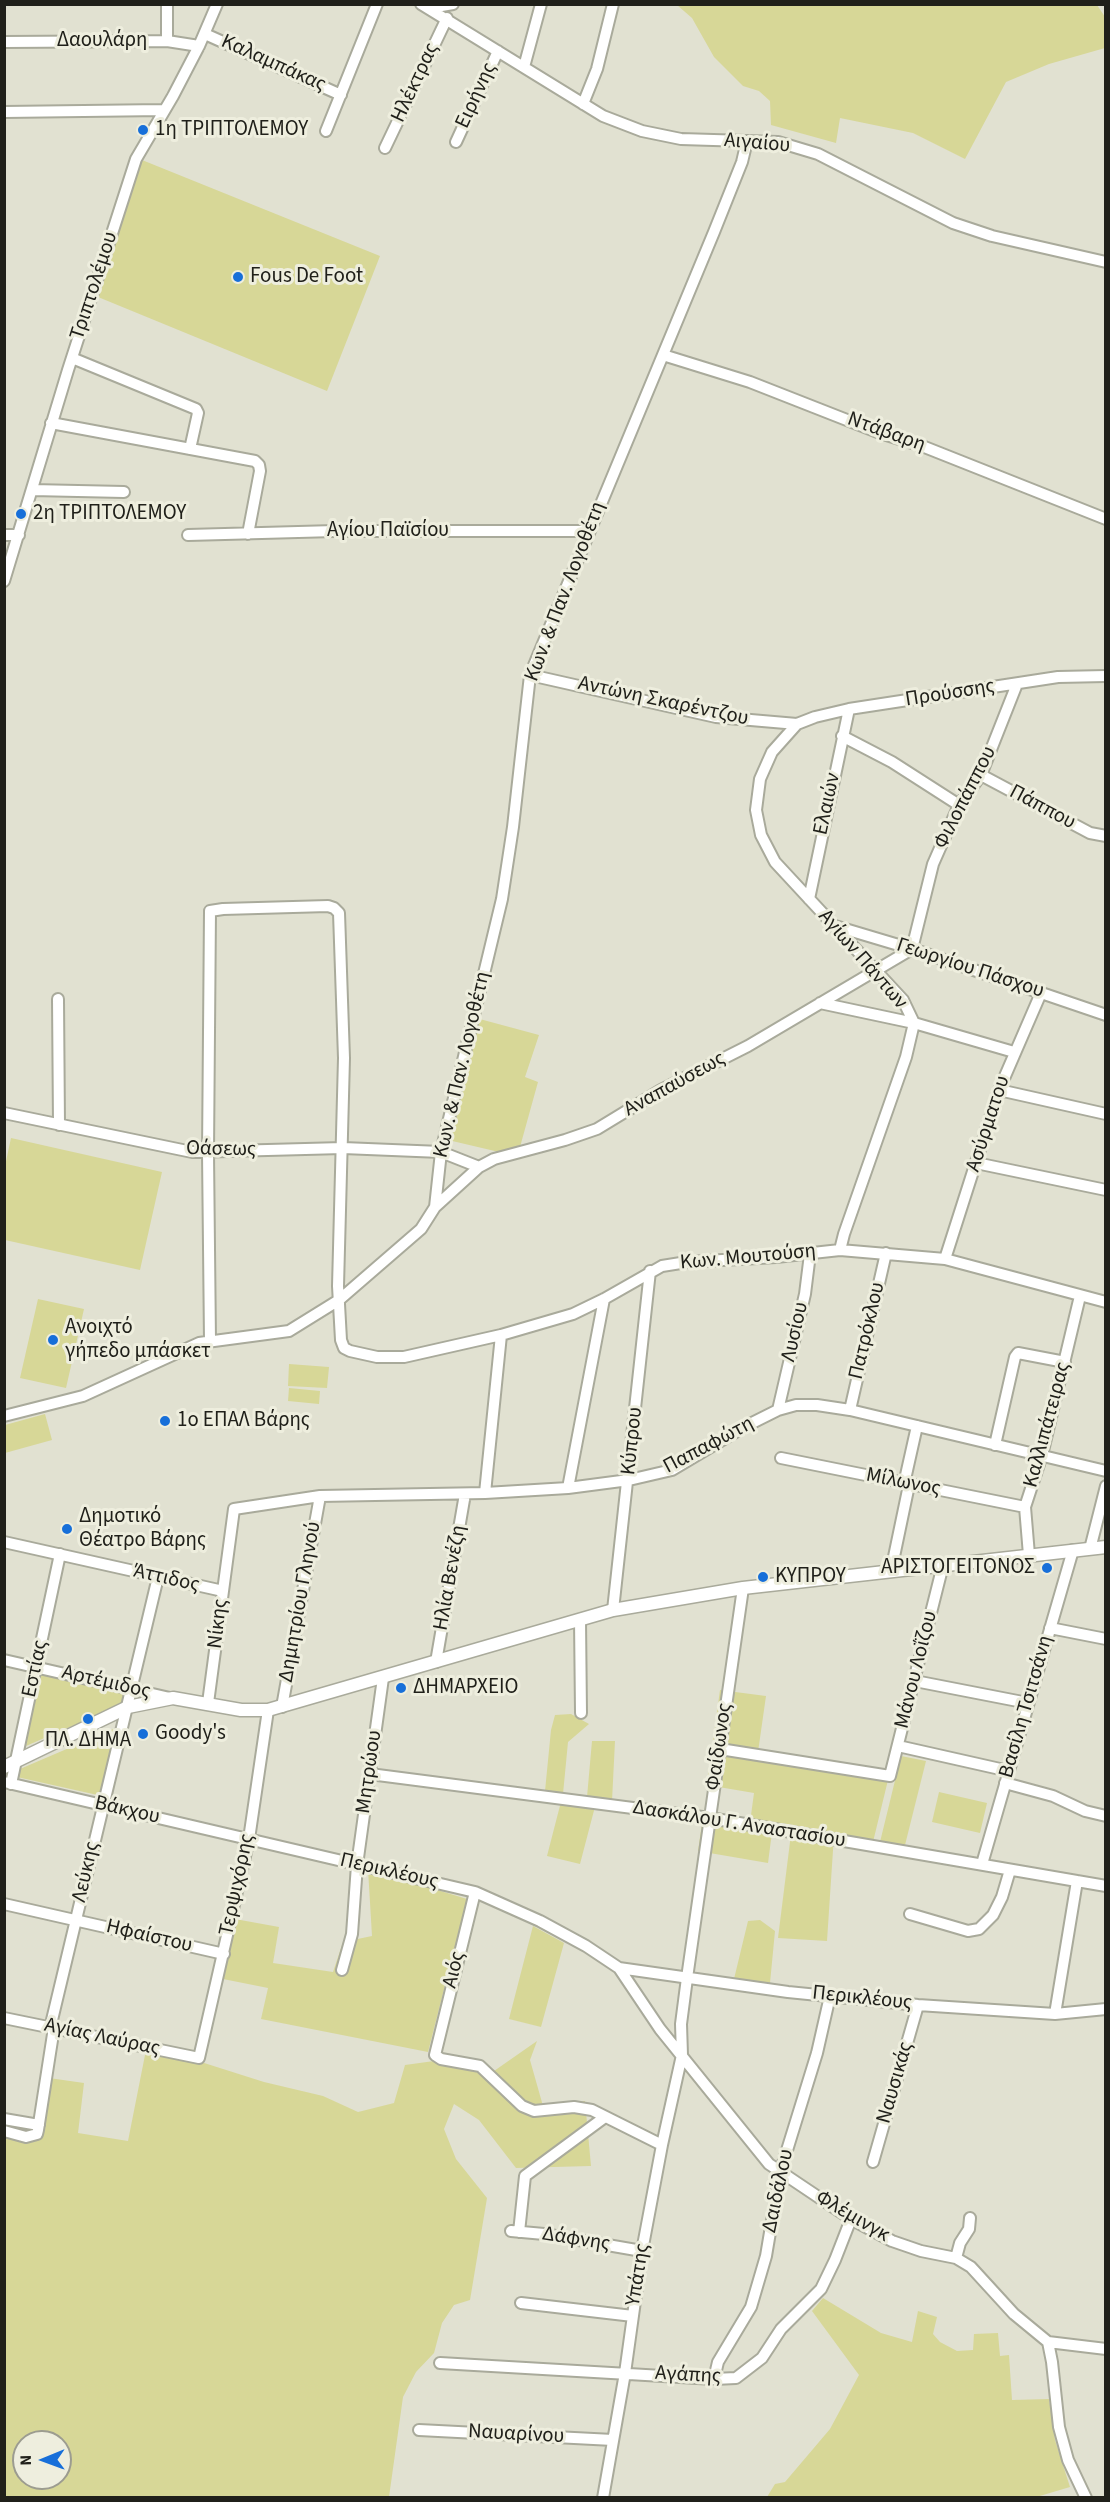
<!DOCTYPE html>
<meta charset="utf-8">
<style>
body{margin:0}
#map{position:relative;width:1110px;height:2502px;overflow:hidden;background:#e1e1d1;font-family:"Source Sans 3",sans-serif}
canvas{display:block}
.frame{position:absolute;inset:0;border:6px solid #20201a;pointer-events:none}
.north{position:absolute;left:12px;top:2430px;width:60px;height:60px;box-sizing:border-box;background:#eeeede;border:2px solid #9c9c90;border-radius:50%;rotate:269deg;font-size:16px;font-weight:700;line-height:24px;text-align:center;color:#20201a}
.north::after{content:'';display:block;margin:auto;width:21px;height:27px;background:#176fd9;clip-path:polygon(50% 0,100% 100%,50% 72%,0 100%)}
</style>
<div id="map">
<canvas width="1110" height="2502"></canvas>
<div class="frame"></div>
<div class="north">N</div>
</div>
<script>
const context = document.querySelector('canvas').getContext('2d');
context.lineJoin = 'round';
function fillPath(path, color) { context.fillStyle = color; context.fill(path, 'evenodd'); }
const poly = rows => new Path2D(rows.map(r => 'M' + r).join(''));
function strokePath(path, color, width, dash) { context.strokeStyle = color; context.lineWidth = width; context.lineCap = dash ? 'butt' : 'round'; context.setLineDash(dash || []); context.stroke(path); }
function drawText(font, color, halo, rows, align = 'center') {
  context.font = font + ' "Source Sans 3",sans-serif'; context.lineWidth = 6; context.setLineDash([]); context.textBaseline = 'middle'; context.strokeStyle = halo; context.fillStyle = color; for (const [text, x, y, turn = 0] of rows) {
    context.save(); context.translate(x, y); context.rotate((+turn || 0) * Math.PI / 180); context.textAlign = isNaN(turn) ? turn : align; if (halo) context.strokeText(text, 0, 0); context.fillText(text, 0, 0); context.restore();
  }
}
fillPath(poly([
 [677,5,1097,5,1105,17,1105,48,1049,64,1006,82,965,159,913,133,840,118,836,143,771,125,770,101,759,91,743,86,714,57,692,18],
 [142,160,380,256,327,391,98,297],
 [476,1018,539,1035,525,1077,538,1082,520,1147,499,1152,448,1140],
 [11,1138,162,1172,140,1270,5,1240,5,1166],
 [38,1299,84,1309,66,1388,20,1378],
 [289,1364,329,1367,327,1388,288,1386],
 [289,1388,320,1391,319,1404,288,1401],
 [45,1414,52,1440,5,1453,5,1425],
 [39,1673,125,1693,123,1704,26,1746],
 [720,1690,766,1696,757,1759,888,1780,873,1842,834,1835,827,1941,778,1938,792,1826,773,1824,768,1863,698,1851,702,1823,749,1830,754,1793,707,1785],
 [571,1714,589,1724,568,1742,563,1794,587,1797,592,1741,615,1741,612,1801,597,1799,580,1864,547,1856,563,1794,545,1791,551,1730,555,1715],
 [118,1727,102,1796,17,1777,20,1769],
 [901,1756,926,1761,905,1845,880,1842],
 [939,1792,987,1803,980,1833,932,1822],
 [368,1869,467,1899,428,2052,261,2019,268,1988,223,1979,235,1919,279,1927,273,1963,333,1972,343,1942,372,1936],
 [760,1920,775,1931,770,1983,734,1979,748,1921],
 [533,1926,564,1943,541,2027,509,2019],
 [537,2041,530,2060,543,2106,585,2101,591,2166,516,2168,479,2120,454,2104,444,2129,456,2159,487,2198,470,2300,454,2305,442,2323,434,2353,416,2372,403,2397,389,2497,5,2498,5,2134,30,2140,49,2078,84,2083,78,2133,128,2141,146,2050,201,2062,264,2082,323,2096,358,2112,394,2103,405,2065,434,2061,475,2067,484,2078],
 [24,2442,60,2442,60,2478,24,2478],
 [823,2298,881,2333,912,2342,918,2311,937,2317,933,2334,940,2342,957,2351,973,2350,974,2334,998,2333,1000,2356,1009,2355,1012,2400,1049,2399,1055,2440,1070,2487,1033,2498,767,2497,775,2484,785,2482,830,2429,859,2375,812,2311]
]), '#d7d797');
const minor = poly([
 [167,4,167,41],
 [421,4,603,116,642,131,681,139,778,142,818,154,953,223,992,236,1106,262],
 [430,8,453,4],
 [205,34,341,95],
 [4,42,167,41,199,46],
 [524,67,541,4],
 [583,104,597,69,613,4],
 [4,112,163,110],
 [326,131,377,4],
 [456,142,498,51],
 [385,148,447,18],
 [663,355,750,382,880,433,922,446,1106,519],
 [72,358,196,409,198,413,190,449],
 [51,423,255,461,259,465,260,471,248,534],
 [32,490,124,492],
 [4,535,19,535],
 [188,535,335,531,589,531],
 [4,581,68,370,136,159,173,96,199,46,217,4],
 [530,675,716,717,797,724,815,717,849,709,1058,677,1106,676],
 [797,724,772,752,760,779,756,810,761,835,775,862,903,1000,914,1023,906,1057,844,1234,840,1250],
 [842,736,892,762,959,805],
 [981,775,1090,833,1106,836],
 [809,899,849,709],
 [835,926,912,949,1106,1015],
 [58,999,59,1125],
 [820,1003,914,1023,1014,1052],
 [999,1090,1106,1114],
 [4,1113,192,1152,343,1148,441,1152,479,1167],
 [976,1163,1106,1190],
 [435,1207,441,1152,502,899,513,827,530,675,714,232,742,162,747,141],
 [945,1259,999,1090,1041,993],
 [210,1341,208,1153,210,911,223,909,328,906,334,908,339,913,344,1058,338,1286,341,1340,344,1348,350,1351,377,1357,404,1357,501,1335,573,1314,604,1299,662,1266,687,1262,776,1257,840,1250,945,1259,1106,1302],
 [778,1410,805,1294,810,1254],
 [850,1410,886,1253],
 [4,1416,83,1396,199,1343,289,1331,339,1300,421,1229,435,1207,479,1167,494,1159,565,1140,597,1129,661,1090,748,1046,912,949,933,864,959,805,981,775,1017,684],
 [995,1445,1015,1357,1018,1353,1065,1362],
 [781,1458,1025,1507],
 [904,1484,917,1426],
 [568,1488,604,1299],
 [485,1493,501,1335],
 [4,1542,223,1591],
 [1090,1549,1106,1486],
 [1029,1555,1025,1507,1042,1455,1080,1296],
 [891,1571,909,1485],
 [613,1610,650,1271],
 [580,1620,581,1713],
 [1050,1628,1106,1639],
 [4,1660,170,1698],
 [436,1662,465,1494],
 [915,1681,1028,1703],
 [208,1703,234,1509,320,1496,485,1493,568,1488,629,1480,672,1470,744,1427,778,1410,796,1405,817,1405,850,1410,1106,1471],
 [282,1707,320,1496],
 [898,1746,1009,1771],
 [720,1749,890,1776,943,1565],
 [370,1774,710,1818,1106,1886],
 [4,1782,475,1892,540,1921,586,1946,619,1968,660,2029,769,2164,851,2219,892,2241,921,2251,956,2258,971,2267,1014,2314,1048,2342,1052,2362,1059,2427,1068,2460,1086,2498],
 [1005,1783,1053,1796,1085,1811,1106,1816],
 [11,1784,60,1554],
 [982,1864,1073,1550],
 [475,1892,435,2055,441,2059,480,2066,522,2106,534,2111,574,2107,592,2110,662,2145],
 [4,1904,224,1954],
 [910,1914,968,1931,979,1929,993,1915,1002,1897,1010,1870],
 [619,1968,788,1992,918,2005,1055,2014,1106,2009],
 [342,1970,352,1934,357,1865,383,1678],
 [1055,2014,1077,1881],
 [4,2018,199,2058,249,1839,268,1710],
 [4,2119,39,2125],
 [4,2131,26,2137,37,2134,38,2130,53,2034,52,2020,158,1577],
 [873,2162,918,2005],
 [511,2231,544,2234,642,2251],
 [519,2232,525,2176,605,2117],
 [956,2258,960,2243,969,2229,970,2218],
 [521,2303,633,2316],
 [1048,2342,1106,2349],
 [440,2363,714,2379,736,2378,762,2358,781,2329,821,2289,835,2260,851,2219],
 [714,2379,718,2362,751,2307,766,2256,780,2173,817,2053,830,1996],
 [419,2430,613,2440],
 [603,2498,625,2373,642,2251,662,2145,682,2055,681,2024,687,1978,743,1588]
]);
const major = poly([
 [4,1767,128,1707,173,1698,241,1710,268,1710,613,1610,743,1588,1106,1547]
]);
strokePath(minor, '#a9aa9b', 14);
strokePath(major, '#a9aa9b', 15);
strokePath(minor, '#fff', 10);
strokePath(major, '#fff', 12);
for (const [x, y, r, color] of [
 [143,130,6,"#176fd9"],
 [238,277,6,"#176fd9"],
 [21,514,6,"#176fd9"],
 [53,1340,6,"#176fd9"],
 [165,1421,6,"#176fd9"],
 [67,1529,6,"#176fd9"],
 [1047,1568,6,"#176fd9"],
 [763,1577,6,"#176fd9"],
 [401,1688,6,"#176fd9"],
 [88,1719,6,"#176fd9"],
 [143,1734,6,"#176fd9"]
]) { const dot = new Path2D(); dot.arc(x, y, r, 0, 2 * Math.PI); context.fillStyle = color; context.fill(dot); strokePath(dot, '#eeeede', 2); }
drawText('21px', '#20201a', '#eeeede', [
 ["Δαουλάρη",102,41],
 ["Καλαμπάκας",273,64,24],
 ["Ηλέκτρας",416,83,-65],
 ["Ειρήνης",477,96,-65],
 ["Αιγαίου",757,144,5],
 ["Τριπτολέμου",95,286,-72],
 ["Ντάβαρη",886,433,20],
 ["Αγίου Παϊσίου",388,531],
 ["Κων. & Παν. Λογοθέτη",566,592,-69],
 ["Προύσσης",950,694,-9],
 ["Αντώνη Σκαρέντζου",663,702,12],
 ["Φιλοπάππου",966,798,-63],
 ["Ελαιών",828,804,-78],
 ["Πάππου",1042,808,28],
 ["Αγίων Πάντων",862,960,49],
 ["Γεωργίου Πάσχου",970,969,18],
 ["Κων. & Παν. Λογοθέτη",463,1065,-77],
 ["Αναπαύσεως",675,1085,-29],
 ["Ασύρματου",989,1124,-72],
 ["Οάσεως",221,1150,1],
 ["Κων. Μουτούση",748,1258,-5],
 ["Πατρόκλου",868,1331,-77],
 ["Λυσίου",796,1332,-77],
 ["Καλλιπάτειρας",1048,1425,-75],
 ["Κύπρου",633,1441,-84],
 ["Παπαφώτη",709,1446,-28],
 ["Μίλωνος",903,1483,11],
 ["Ηλία Βενέζη",451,1578,-80],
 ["Άττιδος",166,1579,13],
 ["Δημητρίου Γληνού",301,1602,-80],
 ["Νίκης",219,1624,-83],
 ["Εστίας",36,1669,-78],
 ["Μάνου Λοΐζου",917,1670,-76],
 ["Αρτέμιδος",106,1683,13],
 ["Βασίλη Τσιτσάνη",1027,1707,-74],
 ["Φαίδωνος",720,1747,-82],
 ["Μητρώου",370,1772,-82],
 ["Βάκχου",127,1811,13],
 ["Δασκάλου Γ. Αναστασίου",739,1825,9],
 ["Λεύκης",87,1872,-77],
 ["Περικλέους",389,1872,13],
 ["Τερψιχόρης",238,1885,-78],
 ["Ηφαίστου",149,1937,13],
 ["Αιός",455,1970,-76],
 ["Περικλέους",862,1999,6],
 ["Αγίας Λαύρας",102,2038,12],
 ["Ναυσικάς",896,2083,-74],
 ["Δαιδάλου",779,2191,-78],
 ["Φλέμινγκ",852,2217,30],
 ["Δάφνης",576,2240,9],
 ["Υπάτης",639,2275,-81],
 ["Αγάπης",688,2376,3],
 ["Ναυαρίνου",516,2435,3]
]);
drawText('21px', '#20201a', '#eeeede', [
 ["1η ΤΡΙΠΤΟΛΕΜΟΥ",155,130],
 ["Fous De Foot",250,277],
 ["2η ΤΡΙΠΤΟΛΕΜΟΥ",33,514],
 ["Ανοιχτό",65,1328],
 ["γήπεδο μπάσκετ",65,1352],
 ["1ο ΕΠΑΛ Βάρης",177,1421],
 ["Δημοτικό",79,1517],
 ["Θέατρο Βάρης",79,1541],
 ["ΑΡΙΣΤΟΓΕΙΤΟΝΟΣ",1035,1568,"right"],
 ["ΚΥΠΡΟΥ",775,1577],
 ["ΔΗΜΑΡΧΕΙΟ",413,1688],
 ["Goody's",155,1734],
 ["ΠΛ. ΔΗΜΑ",88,1741,"center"]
], 'left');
</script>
